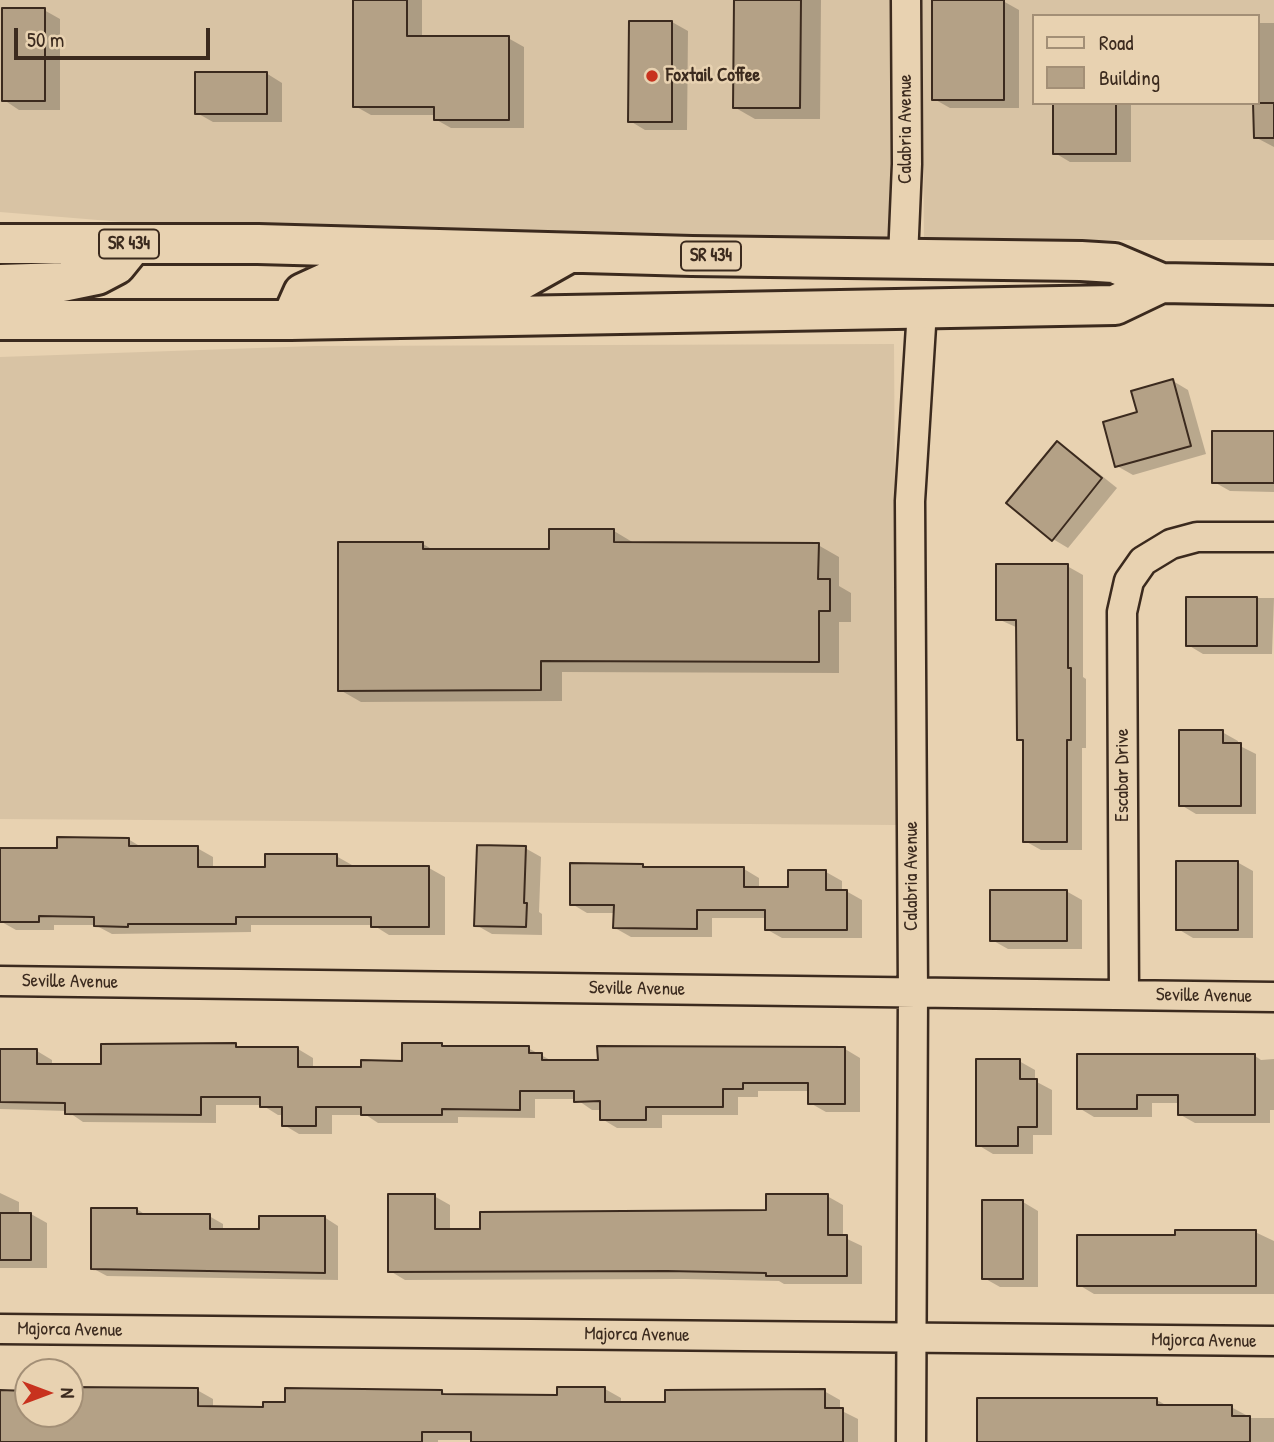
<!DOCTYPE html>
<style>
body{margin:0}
#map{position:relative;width:1274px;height:1442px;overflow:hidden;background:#e8d2b1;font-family:"Patrick Hand",sans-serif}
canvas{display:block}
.legend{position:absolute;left:1032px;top:14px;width:228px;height:91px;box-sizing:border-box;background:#e8d2b1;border:2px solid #a38f76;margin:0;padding:9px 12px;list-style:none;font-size:21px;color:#3b2a1e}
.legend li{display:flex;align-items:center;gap:14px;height:35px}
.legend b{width:35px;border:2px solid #a38f76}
.north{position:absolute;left:14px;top:1358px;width:70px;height:70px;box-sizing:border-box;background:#e8d2b1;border:2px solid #a38f76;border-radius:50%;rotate:90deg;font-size:19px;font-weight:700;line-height:28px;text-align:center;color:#3b2a1e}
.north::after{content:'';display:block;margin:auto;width:24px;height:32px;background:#c8321e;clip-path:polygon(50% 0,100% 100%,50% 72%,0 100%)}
.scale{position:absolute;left:14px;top:28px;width:196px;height:32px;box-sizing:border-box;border:4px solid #3b2a1e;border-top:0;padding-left:9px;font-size:21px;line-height:24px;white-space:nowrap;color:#3b2a1e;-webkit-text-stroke:5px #e8d2b1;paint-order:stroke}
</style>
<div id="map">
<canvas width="1274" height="1442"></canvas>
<ul class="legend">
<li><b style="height:9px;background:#e8d2b1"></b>Road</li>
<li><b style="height:19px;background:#b4a186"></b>Building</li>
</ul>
<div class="north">N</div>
<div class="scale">50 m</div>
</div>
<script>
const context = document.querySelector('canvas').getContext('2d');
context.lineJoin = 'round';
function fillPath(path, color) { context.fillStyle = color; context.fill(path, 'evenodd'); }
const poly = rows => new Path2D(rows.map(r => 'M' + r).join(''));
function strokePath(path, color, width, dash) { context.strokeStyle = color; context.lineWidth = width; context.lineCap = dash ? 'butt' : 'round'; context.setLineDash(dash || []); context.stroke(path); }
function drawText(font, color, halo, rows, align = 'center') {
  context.font = font + ' "Patrick Hand",sans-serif'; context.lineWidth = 5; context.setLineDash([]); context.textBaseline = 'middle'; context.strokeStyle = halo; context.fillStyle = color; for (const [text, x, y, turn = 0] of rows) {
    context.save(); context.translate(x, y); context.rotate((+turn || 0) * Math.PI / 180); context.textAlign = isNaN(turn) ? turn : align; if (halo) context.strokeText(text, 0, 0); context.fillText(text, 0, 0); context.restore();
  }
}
fillPath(poly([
 [0,0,892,0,893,240,233,231,0,212],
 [922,0,1274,0,1274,240,924,240],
 [1034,16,1258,16,1258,103,1034,103],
 [894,344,897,825,0,819,0,357,315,346]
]), '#d8c3a4');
fillPath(poly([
 [355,0,422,0,422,38,508,38,524,47,524,128,451,128,435,119,435,115,371,115,355,106],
 [735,0,821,0,820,119,755,119,734,107],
 [1003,1,1019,10,1019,108,950,108,934,99],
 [44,10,60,19,60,110,19,110,4,100],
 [672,22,688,31,687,130,645,130,630,121],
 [1258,23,1274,23,1274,147,1255,137,1258,103],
 [266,73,282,83,282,122,213,122,197,113],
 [1054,103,1131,103,1131,162,1070,162,1055,153],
 [1173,381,1188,390,1206,454,1133,475,1117,466],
 [1274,433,1274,492,1230,491,1214,482],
 [1057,443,1072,452,1117,488,1068,548,1053,539],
 [614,531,634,543,818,545,839,557,839,586,851,593,851,622,839,622,839,673,562,672,562,701,361,702,340,690,423,544,435,551,550,551],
 [1067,566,1083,575,1083,677,1086,679,1086,748,1082,748,1082,850,1041,850,1025,841,1025,743,1018,739,1018,628,998,619],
 [1188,598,1274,598,1272,654,1203,654,1188,645],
 [1222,732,1238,741,1238,745,1256,754,1256,814,1196,814,1181,805],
 [128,839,143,848,197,848,213,857,213,869,266,869,336,856,352,865,352,868,429,868,445,877,445,935,389,935,373,925,251,925,251,932,112,934,95,925,54,925,54,930,16,930,0,921,0,850,59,850],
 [525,848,541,857,539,912,542,914,542,935,492,934,476,925],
 [1237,862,1253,871,1253,938,1193,938,1178,929],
 [643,865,649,869,744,869,759,878,759,889,790,889,826,872,842,881,842,891,846,891,862,900,862,938,782,938,766,929,766,918,712,918,712,937,631,937,615,928,615,913,587,913,572,904],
 [1066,891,1082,900,1082,949,1008,949,992,940],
 [236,1045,242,1049,298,1049,313,1058,313,1069,363,1069,403,1063,442,1045,447,1048,528,1048,554,1062,599,1062,845,1049,860,1058,860,1112,826,1112,810,1103,810,1091,758,1091,758,1097,738,1097,738,1115,662,1115,662,1128,617,1128,602,1119,602,1110,592,1110,576,1099,535,1099,535,1118,458,1117,458,1123,378,1123,366,1115,332,1115,332,1134,299,1134,284,1125,284,1115,278,1115,262,1105,216,1105,216,1123,83,1122,67,1111,0,1109,0,1051,37,1051,52,1060,52,1066,102,1066],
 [1255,1056,1261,1060,1274,1059,1274,1110,1270,1110,1270,1123,1195,1123,1179,1114,1179,1103,1152,1103,1152,1117,1094,1117,1079,1108],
 [1019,1061,1035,1070,1035,1081,1052,1090,1052,1135,1033,1135,1033,1154,993,1154,978,1145],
 [0,1193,19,1202,19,1214,31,1214,47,1223,47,1268,0,1268],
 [434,1196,450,1205,450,1231,768,1212,827,1196,843,1205,843,1237,862,1246,862,1284,784,1284,779,1281,684,1279,405,1280,390,1271],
 [1023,1202,1038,1211,1038,1287,1000,1287,984,1278],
 [137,1209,147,1216,209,1216,223,1224,223,1231,260,1231,324,1217,338,1226,338,1280,107,1276,92,1268],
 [1255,1232,1274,1241,1274,1294,1094,1294,1079,1285,1176,1237],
 [70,1388,197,1390,213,1399,213,1408,265,1409,441,1391,449,1396,559,1396,605,1389,621,1398,621,1403,666,1403,824,1391,840,1400,840,1410,858,1419,858,1442,472,1442,472,1440,438,1440,438,1442,0,1442,0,1392,28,1393,28,1414,70,1414],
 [1157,1400,1169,1407,1231,1407,1246,1415,1246,1418,1274,1418,1274,1442,979,1442]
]), '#0003');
const building = poly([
 [353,0,407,0,407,36,509,36,509,120,434,120,434,107,353,107,353,0],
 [734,0,801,0,800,108,733,108,734,0],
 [932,0,1004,0,1004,100,932,100,932,0],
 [2,8,45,8,45,101,2,101,2,8],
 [629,21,672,21,672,122,628,122,629,21],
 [195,72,267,72,267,114,195,114,195,72],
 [1053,103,1116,103,1116,154,1053,154,1053,103],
 [1253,103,1274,103,1274,138,1254,138,1253,103],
 [1173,379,1191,446,1115,467,1103,422,1137,412,1131,391,1173,379],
 [1212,431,1274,431,1274,483,1212,483,1212,431],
 [1057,441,1102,478,1052,541,1006,503,1057,441],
 [549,529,614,529,614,542,819,543,818,579,830,579,830,611,819,611,819,662,541,661,541,690,338,691,338,542,423,542,423,549,549,549,549,529],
 [996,564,1068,564,1068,668,1071,668,1071,740,1067,740,1067,842,1023,842,1023,740,1017,740,1016,620,996,620,996,564],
 [1186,597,1257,597,1257,646,1186,646,1186,597],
 [1179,730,1223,730,1223,743,1241,743,1241,806,1179,806,1179,730],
 [57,837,129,838,129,846,198,846,198,867,265,867,265,854,337,854,337,866,429,866,429,927,371,927,371,917,236,917,236,924,128,924,128,927,94,926,94,917,39,916,39,922,0,922,0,848,57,848,57,837],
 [477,845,526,846,524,903,527,903,526,927,474,926,477,845],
 [1176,861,1238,861,1238,930,1176,930,1176,861],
 [570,863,643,864,643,867,744,867,744,887,788,887,788,870,826,870,826,890,847,890,847,930,765,930,765,910,697,910,697,929,613,928,614,905,570,905,570,863],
 [990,890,1067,890,1067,941,990,941,990,890],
 [236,1043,236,1047,298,1047,298,1067,361,1067,361,1060,402,1061,402,1043,442,1043,442,1046,529,1046,529,1053,542,1053,542,1060,598,1060,597,1046,845,1047,845,1104,808,1104,808,1083,743,1083,743,1089,723,1089,723,1107,646,1107,646,1120,600,1120,600,1101,574,1102,574,1091,520,1091,520,1110,442,1109,442,1115,361,1115,361,1107,316,1107,316,1126,282,1126,282,1107,260,1107,260,1097,201,1097,201,1115,65,1114,65,1103,0,1102,0,1049,37,1049,37,1064,101,1064,101,1044,236,1043],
 [1077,1054,1255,1054,1255,1115,1178,1115,1178,1095,1137,1095,1137,1109,1077,1109,1077,1054],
 [976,1059,1020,1059,1020,1079,1037,1079,1037,1127,1018,1127,1018,1146,976,1146,976,1059],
 [388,1194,435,1194,435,1229,480,1229,480,1212,766,1210,766,1194,828,1194,828,1235,847,1235,847,1276,766,1276,766,1273,667,1271,388,1272,388,1194],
 [982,1200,1023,1200,1023,1279,982,1279,982,1200],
 [91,1208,137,1208,137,1214,210,1214,210,1229,259,1229,259,1216,325,1216,325,1273,91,1269,91,1208],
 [0,1213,31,1213,31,1260,0,1260,0,1213],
 [1175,1230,1256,1230,1256,1286,1077,1286,1077,1235,1175,1235,1175,1230],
 [70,1387,198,1388,198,1406,263,1407,263,1402,285,1402,285,1388,442,1390,442,1394,557,1395,557,1387,605,1387,605,1402,665,1402,665,1390,825,1389,825,1408,843,1408,843,1442,471,1442,471,1432,422,1432,422,1442,0,1442,0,1390,28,1391,28,1414,70,1414,70,1387],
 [977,1398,1157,1398,1157,1405,1232,1405,1232,1416,1250,1416,1250,1442,977,1442,977,1398]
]);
fillPath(building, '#b4a186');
strokePath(building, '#3b2a1e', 2);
const street = poly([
 [903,258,907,164,906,0],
 [0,981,1274,997],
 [1124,995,1122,612,1129,581,1143,561,1171,544,1197,537,1274,537],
 [0,1329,1274,1341],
 [911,1442,913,993,910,501,922,310]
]);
const primary = poly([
 [0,244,258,244,692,256,1081,261,1114,263,1161,283,1274,285],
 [0,284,63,282,97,275,116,265,133,244],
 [0,320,291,320,1115,305,1161,283],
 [291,320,303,293,327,282,521,280,569,253]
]);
strokePath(street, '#3b2a1e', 33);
strokePath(primary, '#3b2a1e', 44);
strokePath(street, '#e8d2b1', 28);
strokePath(primary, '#e8d2b1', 38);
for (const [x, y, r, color] of [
 [652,76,7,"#c8321e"]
]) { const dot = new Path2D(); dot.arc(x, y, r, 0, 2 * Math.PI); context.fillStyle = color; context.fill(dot); strokePath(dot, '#e8d2b1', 2.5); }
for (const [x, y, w] of [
 [129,244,60],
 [711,256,60]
]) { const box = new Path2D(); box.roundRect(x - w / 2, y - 14.5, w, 29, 5); context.fillStyle = '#e8d2b1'; context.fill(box); strokePath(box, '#3b2a1e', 2); }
drawText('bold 18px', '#3b2a1e', null, [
 ["SR 434",129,244],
 ["SR 434",711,256]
]);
drawText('bold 19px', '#3b2a1e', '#e8d2b1', [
 ["Foxtail Coffee",666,76]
], 'left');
drawText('19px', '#3b2a1e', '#e8d2b1', [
 ["Calabria Avenue",906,129,-90],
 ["Escabar Drive",1123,775,-90],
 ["Calabria Avenue",912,876,-90],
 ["Seville Avenue",70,982,1],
 ["Seville Avenue",637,989,1],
 ["Seville Avenue",1204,996,1],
 ["Majorca Avenue",70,1330,1],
 ["Majorca Avenue",637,1335,1],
 ["Majorca Avenue",1204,1341,1]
]);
</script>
